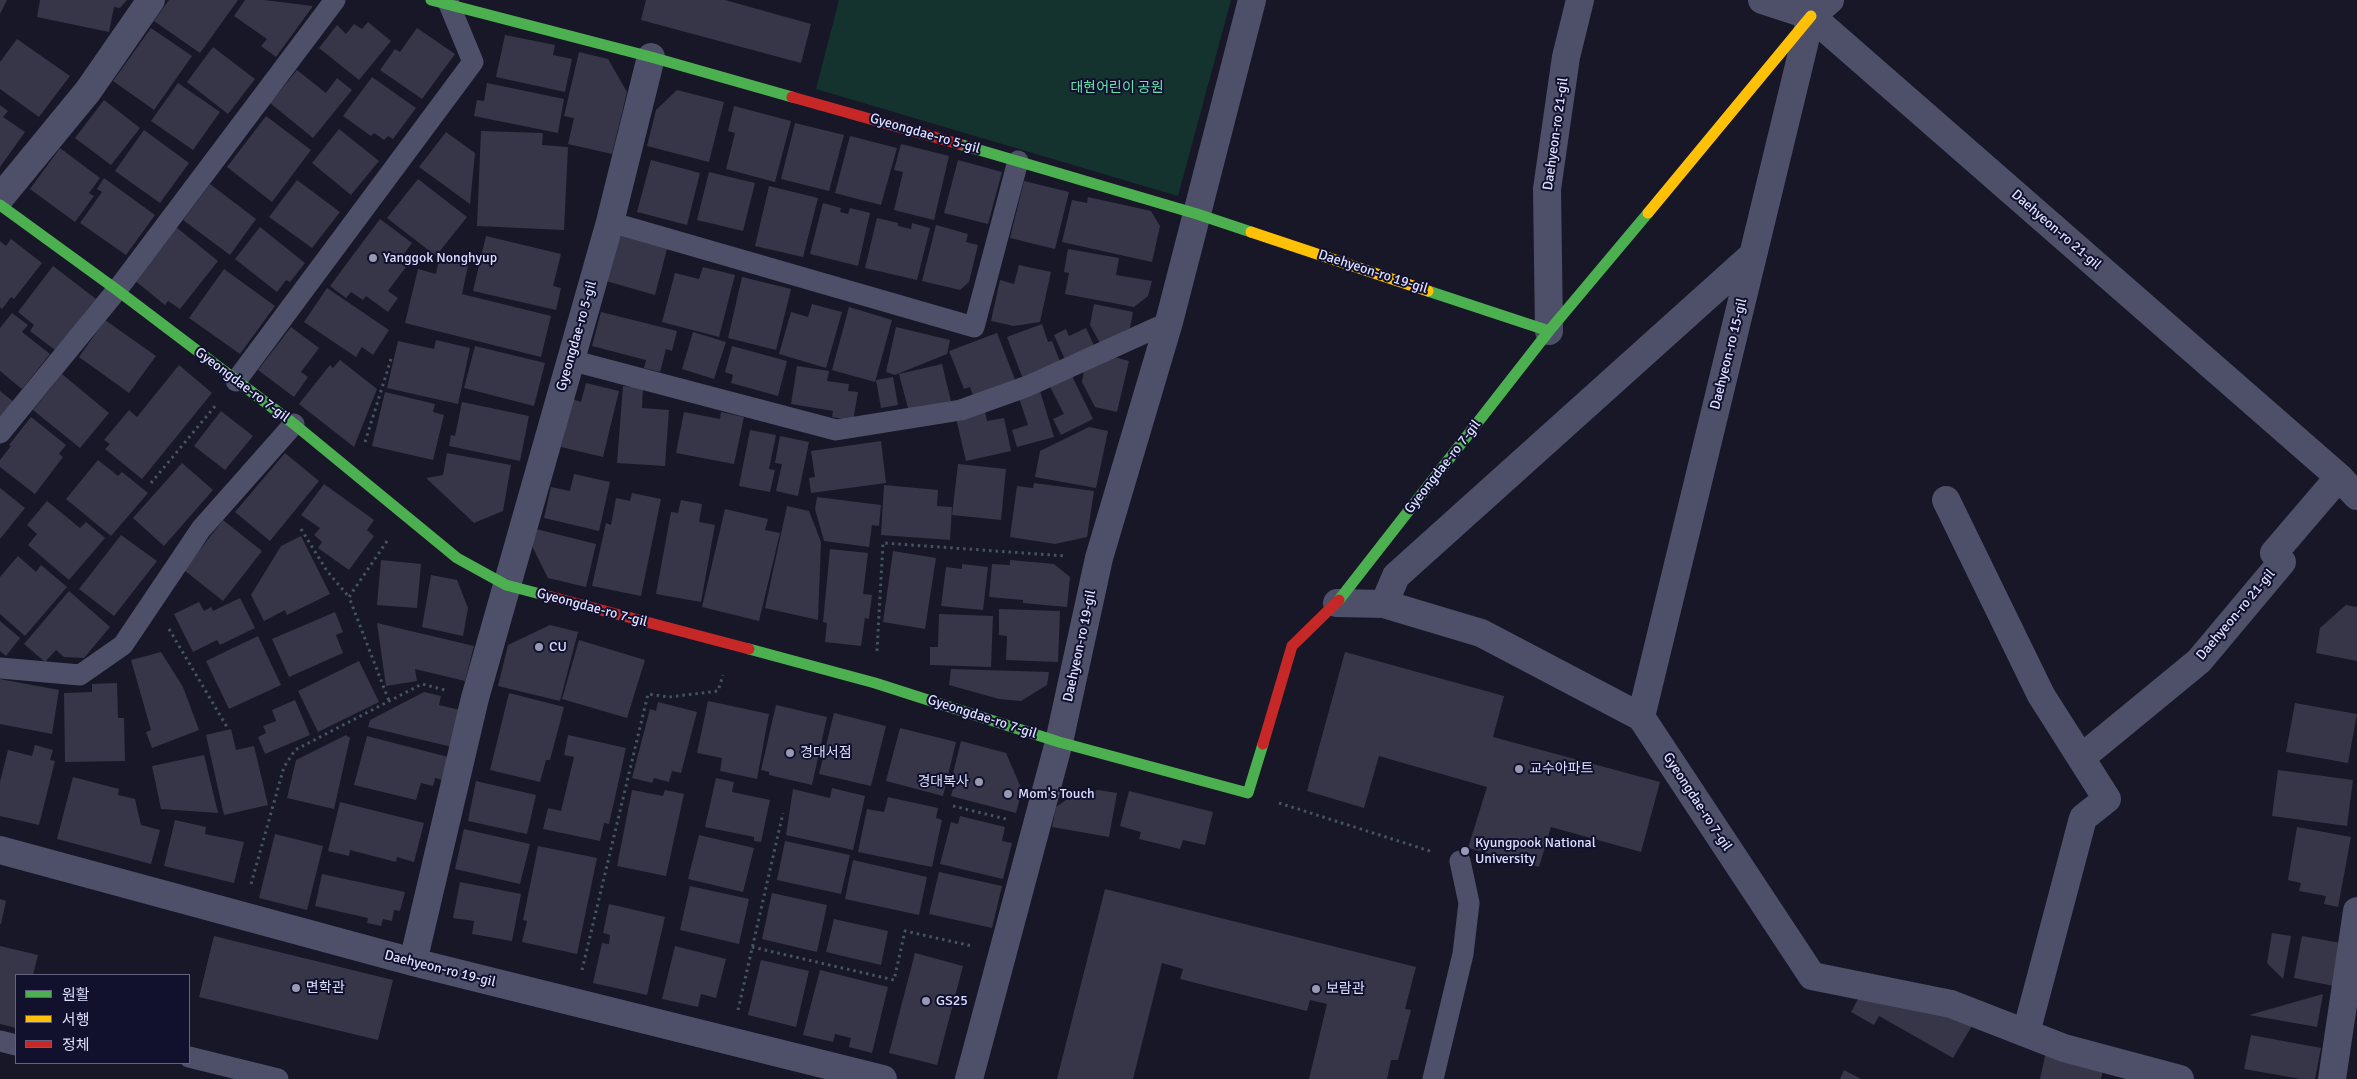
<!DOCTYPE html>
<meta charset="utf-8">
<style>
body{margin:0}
#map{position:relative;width:2357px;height:1079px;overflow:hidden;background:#171727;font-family:Signika,"Noto Sans KR",sans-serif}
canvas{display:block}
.legend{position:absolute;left:15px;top:974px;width:175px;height:90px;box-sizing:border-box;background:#11112d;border:1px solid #636381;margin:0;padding:6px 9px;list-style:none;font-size:15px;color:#dddfff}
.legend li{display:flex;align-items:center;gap:10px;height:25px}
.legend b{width:25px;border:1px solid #636381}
</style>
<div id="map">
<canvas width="2357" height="1079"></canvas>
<ul class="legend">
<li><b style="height:6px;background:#4caf50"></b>원활</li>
<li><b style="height:6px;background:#ffc107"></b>서행</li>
<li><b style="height:6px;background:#c62828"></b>정체</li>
</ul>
</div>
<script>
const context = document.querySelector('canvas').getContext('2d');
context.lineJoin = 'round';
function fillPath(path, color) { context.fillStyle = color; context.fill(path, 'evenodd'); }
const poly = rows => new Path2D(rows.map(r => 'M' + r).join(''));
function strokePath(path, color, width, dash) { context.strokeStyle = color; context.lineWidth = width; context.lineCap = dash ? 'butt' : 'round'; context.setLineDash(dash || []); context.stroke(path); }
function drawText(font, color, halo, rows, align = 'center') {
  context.font = font + ' Signika,"Noto Sans KR",sans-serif'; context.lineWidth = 4; context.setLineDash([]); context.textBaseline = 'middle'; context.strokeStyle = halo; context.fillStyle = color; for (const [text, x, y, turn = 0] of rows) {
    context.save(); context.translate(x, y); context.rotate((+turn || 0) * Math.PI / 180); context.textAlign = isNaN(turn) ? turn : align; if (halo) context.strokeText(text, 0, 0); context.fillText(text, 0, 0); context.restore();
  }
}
fillPath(poly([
 [839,0,1231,0,1178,196,816,89]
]), '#14332f');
fillPath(poly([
 [0,0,7,0,0,14],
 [40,0,127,0,120,8,114,7,109,32,37,17],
 [169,0,238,0,200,53,154,21],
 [245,0,264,0,313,6,276,57,261,46,267,39,234,16],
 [646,0,725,0,811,24,801,63,641,20],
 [368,22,391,41,359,80,319,48,337,25,346,34,354,24,362,29],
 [151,28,192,56,154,110,113,81],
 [417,28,455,54,422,99,380,70,395,49,400,52],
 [505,35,555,45,553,55,572,59,565,92,496,77],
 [17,39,70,76,39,117,0,89,0,62],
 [213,47,255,79,228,114,187,82],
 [579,52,608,59,627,92,612,154,568,144,574,118,564,116],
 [297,70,326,93,337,78,352,90,313,138,270,103],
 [372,77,416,108,393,139,388,136,384,140,374,133,371,136,343,116],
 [178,83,220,112,193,150,151,121],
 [487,83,564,99,558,133,474,116,477,100,484,101],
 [677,90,724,102,709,162,647,146,656,110],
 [104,100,140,128,111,165,75,138],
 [0,105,8,111,3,117,25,132,0,167],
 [734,106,791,121,775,182,726,169,735,133,728,131],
 [266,116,311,150,272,202,227,167],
 [795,123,844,135,829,191,781,179],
 [339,129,379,161,351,195,312,163],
 [144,130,189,163,160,203,115,171],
 [481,131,543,133,542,145,568,147,564,230,477,226],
 [446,132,475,153,470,204,419,167],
 [850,136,897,148,881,205,835,193],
 [901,144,949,156,934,220,894,210,903,172,894,170],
 [60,148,100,178,89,193,94,196,75,222,30,189],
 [651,160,700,173,687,225,637,212],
 [958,160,1002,172,988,224,944,213],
 [709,172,755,183,743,231,697,220],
 [104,178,155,215,126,255,80,223,102,192,97,189],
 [418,179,467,217,436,256,387,218],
 [297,180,340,212,312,248,269,217],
 [1024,181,1069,192,1055,249,1010,238],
 [210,184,256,219,230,255,183,220],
 [769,186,818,198,803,257,755,246],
 [1088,197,1151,211,1160,226,1152,262,1062,242,1072,200,1087,203],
 [823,203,841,208,840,212,848,214,850,208,870,213,858,266,810,254],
 [877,218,898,223,898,226,911,229,912,223,930,228,917,280,865,268],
 [380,219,412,243,398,262,406,267,388,291,398,298,388,312,366,296,363,300,351,292,346,298,330,286],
 [936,225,968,234,966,242,978,245,969,282,960,290,922,281],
 [176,227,218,261,180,309,168,301,165,305,134,280],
 [260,227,305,263,290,282,286,280,277,292,235,259],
 [618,235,667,249,655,295,606,281],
 [486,236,561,254,553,286,561,288,556,310,473,291],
 [11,239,42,263,14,299,11,297,2,309,0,307,0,241,6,246],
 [1068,249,1119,258,1116,275,1152,281,1148,296,1134,307,1065,294,1069,273,1064,272],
 [439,259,468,266,462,294,551,316,541,357,405,323,418,269,436,274],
 [1019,265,1051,272,1040,322,1014,326,991,321,1000,280,1014,284],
 [53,266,96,299,55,350,30,331,34,325,18,312],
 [703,267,735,275,719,337,662,322,675,273,699,279],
 [224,269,275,306,240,354,189,318],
 [742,277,791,289,776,350,728,338],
 [327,288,389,330,373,355,362,347,356,357,304,322],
 [812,304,842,312,826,368,779,354,791,312,808,317],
 [1094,304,1133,312,1130,328,1101,345,1090,325],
 [849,307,892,320,875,382,832,370],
 [601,312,677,331,672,351,666,349,660,372,644,368,646,360,592,346],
 [12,313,28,325,22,332,50,354,22,389,0,371,0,328],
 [105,320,156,356,129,393,79,357],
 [1042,324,1048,342,1052,341,1061,364,1023,379,1007,337],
 [291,327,319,348,301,372,308,377,294,397,258,370],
 [896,327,950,340,947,354,895,375,886,372],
 [1086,328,1096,350,1067,364,1054,335,1066,329,1069,336],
 [693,332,726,342,714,379,682,369],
 [997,333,1016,382,974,398,970,387,964,389,949,351],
 [436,340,470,348,458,404,387,388,398,341,434,349],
 [475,346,545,363,534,406,464,388],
 [732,346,787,361,778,396,731,383,733,375,725,372],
 [1110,356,1129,361,1117,412,1095,407,1082,382,1084,369],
 [340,360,377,389,354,447,299,404,330,365,333,368],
 [942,364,951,401,909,412,899,374],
 [179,365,212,393,142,479,105,449,110,444,104,440,129,410,137,417],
 [797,366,829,371,827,381,849,384,848,391,858,392,853,421,832,417,833,411,791,404],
 [62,374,109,413,80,448,33,410],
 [1072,376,1093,419,1061,435,1053,419,1064,414,1050,387],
 [893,377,898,405,881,408,876,380],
 [586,383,619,391,603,457,561,447,572,399,581,402],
 [623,386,643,388,642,408,669,410,665,466,617,463],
 [0,391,14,402,0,420],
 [1040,391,1054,437,1017,447,1012,430,1028,425,1019,398],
 [385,392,435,404,433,412,444,415,433,460,372,446],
 [462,402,529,416,520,461,449,446,451,435,455,436],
 [221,411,253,436,225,470,194,446],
 [684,412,720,419,721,412,744,417,734,464,676,453],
 [985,412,987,421,1004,418,1011,451,966,461,956,418],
 [31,417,66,445,59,454,63,457,35,494,0,467,0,460,11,446,9,445],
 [1089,427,1108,431,1096,488,1035,477,1040,451],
 [750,430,776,435,769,469,775,470,770,492,739,486],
 [780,436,809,442,798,496,776,491,782,464,775,463],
 [881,441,886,483,811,493,809,478,815,477,811,451],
 [285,453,319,481,270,541,235,512],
 [447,453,511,465,503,511,474,523,426,478,443,475],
 [98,460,118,476,122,472,148,493,111,536,66,499],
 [182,463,213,490,164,546,133,518],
 [958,464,1006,469,1001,520,952,515],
 [574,474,610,482,599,531,544,518,551,487,570,491],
 [1034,483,1094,491,1087,537,1055,544,1010,537,1017,486,1033,488],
 [324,484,374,520,367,530,374,536,349,570,318,548,322,542,314,535,320,528,301,515],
 [884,485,938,490,937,506,952,507,950,540,881,535],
 [0,488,25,508,0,539],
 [632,493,661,499,641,596,592,586,606,523,611,525,616,498,630,501],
 [817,497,881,505,879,526,872,525,869,547,824,541,815,509],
 [681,500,702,504,699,522,715,525,701,602,656,594,671,512,678,513],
 [47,501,80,528,86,522,105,538,69,580,28,545,37,534,27,525],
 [787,506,809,511,821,542,818,620,765,608],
 [725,509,768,519,765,530,780,533,759,621,702,607],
 [223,520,262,551,223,601,184,570],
 [536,529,596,544,586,587,548,578,532,546],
 [121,535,157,561,114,616,79,589],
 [301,536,330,594,287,615,285,610,264,621,251,595,281,546],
 [830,549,868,553,863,594,872,595,869,619,865,618,861,646,825,642,827,623,823,622],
 [893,551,936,558,925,629,883,622],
 [18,556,36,572,41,565,67,587,25,636,0,614,0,577],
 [381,560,421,564,417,608,377,605],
 [1010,560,1054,564,1070,577,1067,607,1023,603,1023,600,989,597,992,564,1010,565],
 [962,564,988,567,983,610,941,606,946,567,962,569],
 [431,575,457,580,468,608,463,636,422,627],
 [69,591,110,627,84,658,64,657,56,650,45,662,24,644],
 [240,598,255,628,220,645,217,640,193,652,174,614,199,602,204,611,211,607,213,611],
 [2346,605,2357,607,2357,661,2316,653,2320,628],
 [999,609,1060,611,1058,662,1006,660,1007,636,999,635],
 [335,612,343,632,336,635,343,653,289,677,272,639],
 [939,614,993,616,991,667,930,665,930,647,938,647],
 [0,621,20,638,6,656,0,651],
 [377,623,474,646,465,681,415,669,417,681,386,686],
 [550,625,578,632,560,701,498,686,508,645],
 [258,636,281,685,229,709,206,661],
 [579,640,645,660,627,718,562,699],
 [161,652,183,687,199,730,152,748,146,732,151,730,131,660],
 [1345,652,1504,696,1493,737,1660,782,1641,852,1551,827,1539,867,1468,848,1487,787,1379,756,1364,808,1307,791],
 [359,661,379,702,318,732,298,691],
 [951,669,1049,672,1047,685,1021,701,999,699,949,685],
 [0,679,59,690,52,734,0,724],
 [117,683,118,718,124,718,125,761,65,762,64,693,92,692,92,684],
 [424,692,441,696,439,705,460,710,452,747,368,727,370,720],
 [509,693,564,707,550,760,546,760,540,782,490,770],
 [295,700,310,735,265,754,258,737,266,733,263,726,276,721,272,710],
 [708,701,769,714,757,779,720,771,722,758,697,753],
 [658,702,697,712,681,773,672,771,669,782,654,778,652,783,632,778,650,709,656,711],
 [2295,703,2357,714,2348,763,2286,752],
 [776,705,827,717,812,785,769,775,769,772,761,770],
 [834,713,886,726,871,786,819,774],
 [900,728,956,742,943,796,886,781],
 [231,729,236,750,254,746,268,805,224,815,206,735],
 [346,735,350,738,334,809,287,798,296,760],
 [568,735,626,748,609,824,604,823,600,841,543,829,548,808,561,811,574,757,564,755],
 [367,736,448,757,443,780,435,778,433,786,421,783,416,800,354,785],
 [961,741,1006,753,1022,790,1016,813,951,796,956,778,952,777],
 [35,745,53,750,50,760,55,761,39,825,0,816,0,782,8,750,32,756],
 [204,755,218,813,161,809,152,766],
 [2278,770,2353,780,2347,826,2272,816],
 [73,777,119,789,118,795,135,799,141,825,160,830,151,864,57,839],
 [716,778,734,782,732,792,770,800,761,842,754,841,754,837,705,827],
 [476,781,536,795,527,834,468,821],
 [832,788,865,796,853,850,786,835,793,789,830,798],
 [632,790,663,796,665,790,684,794,666,876,617,866],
 [1098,790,1117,793,1109,837,1052,827,1056,807,1066,800],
 [1129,791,1213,812,1205,845,1183,840,1180,849,1139,839,1141,832,1120,826],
 [888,797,938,808,936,818,942,820,932,867,858,852,867,809,884,812],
 [340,802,424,823,414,862,397,857,396,862,350,850,349,856,328,851],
 [960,816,1005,827,1002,841,1012,843,1003,879,940,864,951,822,958,824],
 [175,820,206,827,205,834,244,842,234,883,164,866],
 [2297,827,2351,837,2338,907,2324,904,2326,896,2299,891,2301,883,2288,880],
 [464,829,530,844,520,884,455,869],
 [275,834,323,846,307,910,259,898],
 [699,835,754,848,743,892,688,879],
 [785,841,850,855,841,894,777,880],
 [538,846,597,858,577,954,522,942,527,921,523,920],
 [853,860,927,877,919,915,845,899],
 [939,872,1002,886,992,928,929,914],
 [322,874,405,892,400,911,394,910,392,921,383,919,381,926,367,923,368,918,315,906],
 [460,882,521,894,512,941,472,934,474,921,453,918],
 [690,886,749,899,739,944,680,930],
 [1105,889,1416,967,1405,1009,1411,1010,1398,1060,1391,1060,1387,1079,1309,1079,1327,1004,1310,1000,1307,1011,1180,979,1183,969,1162,963,1133,1079,1057,1079],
 [772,893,827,905,817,952,762,939],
 [0,899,6,901,1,924,0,924],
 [609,904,665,917,647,995,593,983,602,943,609,944,610,935,603,933],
 [834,919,888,931,881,965,826,952],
 [2272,933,2291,936,2283,979,2267,963],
 [214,936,393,980,378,1040,199,997],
 [2302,936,2341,943,2334,986,2294,978],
 [0,946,38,955,33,975,16,975,16,1028,0,1024],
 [675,946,726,959,716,998,701,994,698,1007,662,999],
 [915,953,963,966,937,1065,889,1053],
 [761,960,809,971,796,1027,748,1015],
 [820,970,888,987,872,1053,849,1047,851,1038,835,1034,833,1042,803,1035],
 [1863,990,1976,1019,1953,1058,1879,1016,1874,1025,1851,1012],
 [2323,994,2317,1027,2249,1015],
 [2251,1035,2321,1048,2315,1079,2301,1079,2244,1069],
 [2046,1052,2104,1065,2101,1079,2040,1079],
 [1844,1070,1861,1079,1840,1079]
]), '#363648');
strokePath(poly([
 [365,442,391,359],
 [151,483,216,405],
 [301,529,327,571,349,597],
 [387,541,349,597,389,701],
 [169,629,227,727],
 [877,651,883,543,1066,556],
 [1279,803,1433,852],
 [953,806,1006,819],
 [251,884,284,767,295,750,422,684,445,690],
 [752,947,894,980,905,931,972,946],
 [582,970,648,694,669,697,718,691,723,675],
 [738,1010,783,813]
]), '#445460', 3, [2.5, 4]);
strokePath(poly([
 [610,222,974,327,1018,161],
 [570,360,836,430,961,410,1028,386,1169,322],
 [236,381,473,62,449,4],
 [0,433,117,290,335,0],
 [0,668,80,675,123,645,201,529,294,424],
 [0,1041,16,1045],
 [189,1057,278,1079],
 [1433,1079,1463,954,1469,903,1460,861]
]), '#4d5068', 21);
strokePath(poly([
 [1762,0,1811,16,2339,477,2357,496],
 [0,198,88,91,151,0],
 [1549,331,1547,189,1566,57,1580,0],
 [1946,500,2041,695,2107,799,2083,818,2026,1033],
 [1337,603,1384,604,1481,633,1641,717,1812,976,1951,1004,2064,1048,2180,1079],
 [1384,604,1396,576,1753,255],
 [1641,717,1811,16,1830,0],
 [2081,758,2199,661,2282,562,2274,553,2339,477],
 [0,850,413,962,883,1079],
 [413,962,475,698,610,222,651,57],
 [969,1079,1059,742,1099,558,1169,322,1252,0],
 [2332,1079,2357,911]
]), '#4d5068', 28);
strokePath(poly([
 [431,0,651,57,792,97],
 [959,144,1197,214,1251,232],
 [0,205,117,290,294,424,457,558,506,585,544,595],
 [1428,291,1549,331],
 [1339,600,1549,331,1648,213],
 [749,649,875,683,1059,742,1248,793,1263,744]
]), '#4caf50', 11);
strokePath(poly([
 [1648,213,1811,16],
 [1251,232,1428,291]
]), '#ffc107', 11);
strokePath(poly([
 [792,97,959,144],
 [544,595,749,649],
 [1263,744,1292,646,1339,600]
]), '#c62828', 11);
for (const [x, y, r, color] of [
 [373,258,5,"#9899b3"],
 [539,647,5,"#9899b3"],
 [790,753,5,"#9899b3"],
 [1519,769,5,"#9899b3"],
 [979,782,5,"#9899b3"],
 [1008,794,5,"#9899b3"],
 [1465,851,5,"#9899b3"],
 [296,988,5,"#9899b3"],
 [1316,989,5,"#9899b3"],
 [926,1001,5,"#9899b3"]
]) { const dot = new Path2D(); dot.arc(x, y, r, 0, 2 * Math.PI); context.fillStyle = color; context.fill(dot); strokePath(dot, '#11112d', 2); }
drawText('14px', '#65e3ad', '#11112d', [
 ["대현어린이 공원",1117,88]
]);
drawText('14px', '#dddfff', '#11112d', [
 ["Gyeongdae-ro 5-gil",925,134,16],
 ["Daehyeon-ro 21-gil",1556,134,-82],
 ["Daehyeon-ro 21-gil",2056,230,41],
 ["Daehyeon-ro 19-gil",1373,272,18],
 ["Gyeongdae-ro 5-gil",577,336,-74],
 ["Daehyeon-ro 15-gil",1729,354,-76],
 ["Gyeongdae-ro 7-gil",242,385,37],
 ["Gyeongdae-ro 7-gil",1443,467,-52],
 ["Gyeongdae-ro 7-gil",592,608,15],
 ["Daehyeon-ro 21-gil",2236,615,-50],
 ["Daehyeon-ro 19-gil",1080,646,-78],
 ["Gyeongdae-ro 7-gil",982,717,18],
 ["Gyeongdae-ro 7-gil",1697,802,57],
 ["Daehyeon-ro 19-gil",440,969,14]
]);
drawText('14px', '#dddfff', '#11112d', [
 ["Yanggok Nonghyup",383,258],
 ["CU",549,647],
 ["경대서점",800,753],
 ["교수아파트",1529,769],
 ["경대복사",969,782,"right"],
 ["Mom's Touch",1018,794],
 ["Kyungpook National",1475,843],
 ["University",1475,859],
 ["면학관",306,988],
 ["보람관",1326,989],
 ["GS25",936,1001]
], 'left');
</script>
